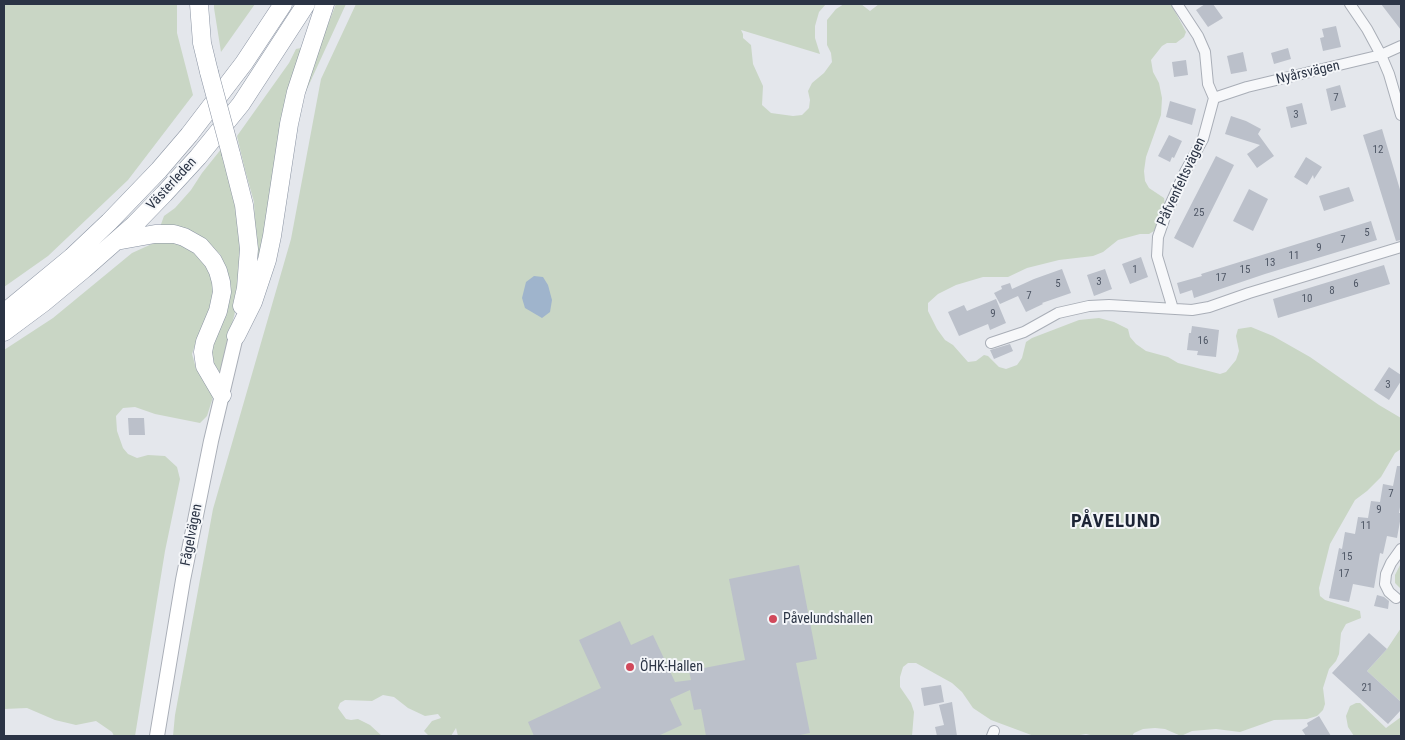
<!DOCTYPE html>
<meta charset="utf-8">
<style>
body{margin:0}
#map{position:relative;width:1405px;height:740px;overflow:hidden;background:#e4e7ec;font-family:"Roboto Condensed",sans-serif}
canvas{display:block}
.frame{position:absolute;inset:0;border:5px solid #2b3445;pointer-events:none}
</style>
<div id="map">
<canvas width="1405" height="740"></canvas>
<div class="frame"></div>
</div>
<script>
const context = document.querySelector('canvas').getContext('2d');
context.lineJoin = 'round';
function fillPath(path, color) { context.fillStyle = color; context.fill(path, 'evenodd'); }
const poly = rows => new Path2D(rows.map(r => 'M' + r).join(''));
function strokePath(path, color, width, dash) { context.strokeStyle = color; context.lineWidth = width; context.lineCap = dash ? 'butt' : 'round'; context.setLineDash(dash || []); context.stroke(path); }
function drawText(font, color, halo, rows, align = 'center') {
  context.font = font + ' "Roboto Condensed",sans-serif'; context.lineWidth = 4; context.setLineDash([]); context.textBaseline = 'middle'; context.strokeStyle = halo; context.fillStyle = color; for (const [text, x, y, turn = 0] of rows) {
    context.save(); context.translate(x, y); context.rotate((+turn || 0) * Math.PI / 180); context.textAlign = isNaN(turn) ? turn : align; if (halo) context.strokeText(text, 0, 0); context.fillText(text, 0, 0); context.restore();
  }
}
fillPath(poly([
 [4,4,177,4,177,33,193,95,128,180,48,256,4,287],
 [214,4,255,4,221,52,214,8],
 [336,4,346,4,301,102,317,52],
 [356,4,826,4,819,12,815,26,815,38,820,54,741,30,743,34,743,38,751,45,753,64,763,86,762,105,771,113,793,116,802,115,809,108,810,100,808,91,812,83,824,73,832,62,831,53,827,45,827,20,836,9,844,4,861,4,870,11,879,4,1171,4,1186,32,1184,37,1176,43,1167,43,1162,46,1151,60,1153,72,1159,83,1162,98,1161,115,1146,157,1144,171,1145,181,1149,188,1164,198,1165,205,1154,231,1149,234,1140,234,1118,240,1103,252,1093,256,1059,260,1027,268,1008,277,983,277,956,285,938,294,928,303,928,311,937,329,945,340,953,345,968,362,976,361,984,355,988,356,999,367,1006,369,1017,365,1022,358,1026,342,1032,338,1079,320,1099,318,1114,322,1128,329,1130,337,1136,344,1146,351,1168,357,1178,363,1220,374,1226,372,1236,360,1239,351,1236,336,1238,329,1251,327,1273,336,1310,357,1379,405,1401,418,1401,449,1395,453,1381,477,1367,491,1355,500,1330,544,1319,588,1320,596,1325,600,1360,611,1361,618,1346,624,1341,633,1339,654,1336,661,1329,669,1323,688,1325,704,1323,710,1317,716,1307,719,1274,720,1240,732,1216,729,1192,731,1181,736,1165,729,1155,728,1143,729,1134,733,1132,736,1095,736,1086,734,1073,736,1034,736,991,720,973,708,962,692,952,683,916,663,908,663,903,667,900,677,900,687,911,703,914,712,912,736,458,736,456,728,451,736,429,736,424,731,432,721,441,718,438,714,425,716,408,708,394,697,383,695,372,701,345,700,340,703,338,708,346,719,351,720,358,719,370,725,382,736,173,736,175,715,213,509,291,239,321,79],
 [301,48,270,205,258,263,256,259,254,202,245,170,237,136,289,63,296,49],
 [222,148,242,228,237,304,220,373,212,361,210,350,230,290,227,270,220,254,196,233,181,228,160,227,164,216,175,208,191,190,202,173],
 [174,240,202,255,215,283,214,300,197,339,192,354,196,368,214,394,207,416,200,423,155,414,135,407,123,408,116,416,117,431,123,448,128,454,137,458,148,455,165,456,177,467,180,479,165,551,135,736,114,736,112,732,96,721,76,725,55,720,27,708,4,709,4,350,53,318,132,253,154,243],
 [1401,563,1401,589,1395,583,1395,575],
 [1401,628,1401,702,1367,671,1387,649],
 [1356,703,1360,703,1386,728,1401,717,1401,736,1354,736,1348,727,1346,716,1350,706]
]), '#c9d6c5');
fillPath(poly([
 [534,276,543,277,548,285,552,300,550,312,542,318,525,308,522,298,526,282]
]), '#9fb4cc');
fillPath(poly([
 [1205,4,1213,4,1223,18,1208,27,1196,10],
 [1381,4,1401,4,1401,30],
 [1336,26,1341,47,1323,51,1320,38,1324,37,1322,29],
 [1288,48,1291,59,1274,64,1271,53],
 [1243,52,1247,71,1231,74,1227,56],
 [1186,60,1188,75,1174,77,1172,62],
 [1340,85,1346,107,1331,111,1326,89],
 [1170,101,1196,109,1192,125,1166,117],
 [1302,103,1307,124,1291,128,1286,107],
 [1231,116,1246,121,1261,129,1258,134,1274,156,1257,168,1247,154,1260,145,1225,134],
 [1382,129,1401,193,1401,240,1396,241,1363,135],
 [1169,135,1182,141,1174,158,1172,157,1170,162,1158,156],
 [1216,156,1234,165,1193,248,1174,238],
 [1306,157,1322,167,1314,179,1313,175,1307,185,1294,177],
 [1349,187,1354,201,1324,211,1319,196],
 [1249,189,1268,199,1253,231,1233,221],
 [1371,221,1377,240,1265,274,1194,298,1192,290,1180,294,1177,283,1202,276,1201,274],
 [1141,257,1148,277,1130,284,1122,264],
 [1384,265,1390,284,1278,318,1273,299],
 [1062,269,1071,293,1042,303,1043,304,1026,312,1018,296,1000,304,994,293,1002,289,1001,286,1010,283,1012,289,1034,279],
 [1105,269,1112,289,1094,296,1087,275],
 [996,299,1006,323,990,330,988,324,959,336,948,312,964,305,967,311],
 [1192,326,1219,330,1216,357,1197,355,1198,351,1187,350,1189,333,1191,333],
 [1010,344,1013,351,994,359,990,350],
 [1389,367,1401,375,1401,381,1389,400,1374,390],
 [128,418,144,418,145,435,129,435],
 [1397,466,1401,466,1401,501,1399,513,1401,513,1401,516,1397,538,1387,536,1383,554,1380,553,1374,588,1353,584,1349,602,1329,598,1339,548,1342,549,1345,532,1355,534,1358,517,1368,518,1371,501,1380,502,1383,484,1393,486],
 [799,565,817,659,796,663,810,733,795,736,706,736,701,709,694,710,690,690,670,699,682,725,658,736,534,736,528,722,601,688,579,640,620,621,631,645,653,635,675,682,691,680,689,671,745,660,729,579],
 [1377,595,1384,597,1389,601,1388,609,1374,606],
 [1369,633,1387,649,1367,671,1401,702,1401,710,1388,724,1332,673],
 [941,685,944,702,924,706,921,688],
 [952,702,957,736,937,736,935,727,944,725,939,705],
 [1319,716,1331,736,1306,736,1302,730,1308,726,1307,723]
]), '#bbc0ca');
const street = poly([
 [1350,4,1367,29,1381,55,1389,74,1401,115],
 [1214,98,1247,87,1381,55,1401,46],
 [1173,309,1157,256,1158,237,1166,214,1185,172,1203,139,1214,98,1208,84,1205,52,1198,36,1177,4],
 [991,343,1024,332,1058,313,1089,306,1109,305,1192,310,1209,307,1249,293,1401,247],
 [1396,598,1389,592,1385,584,1386,574,1391,563,1401,549],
 [992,736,994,731]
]);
const secondary = poly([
 [157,736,183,580,211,441,236,336]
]);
const highway = poly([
 [199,4,202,43,209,72],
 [231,154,244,205,249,249,246,288,242,306],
 [116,241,155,234,174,234,184,237,200,246,213,261,218,271,221,282,222,292,218,311,205,342,203,352,205,366,222,395],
 [4,313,72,257,109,222,159,170,189,135,244,63,283,4],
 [4,332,43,303,84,269,134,225,164,194,198,157,241,104,306,4],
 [236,336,253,302,267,260,272,236,289,124,296,92,325,4]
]);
strokePath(street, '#a9aeb7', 12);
strokePath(secondary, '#a9aeb7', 16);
strokePath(highway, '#8b94a3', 19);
strokePath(street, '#f7f8fa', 10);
strokePath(secondary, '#fff', 14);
strokePath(highway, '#fff', 18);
const highwayBridge = poly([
 [209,72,231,154]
]);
strokePath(highwayBridge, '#8b94a3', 19, []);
strokePath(highwayBridge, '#fff', 18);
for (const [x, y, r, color] of [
 [773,619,5,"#d1495b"],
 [630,667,5,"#d1495b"]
]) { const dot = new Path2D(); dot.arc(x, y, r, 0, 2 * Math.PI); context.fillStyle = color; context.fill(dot); strokePath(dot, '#f4f6f9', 2); }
drawText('11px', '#4f5766', null, [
 ["7",1336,98],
 ["3",1296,115],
 ["12",1378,150],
 ["25",1199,213],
 ["5",1367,233],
 ["7",1343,240],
 ["9",1319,248],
 ["11",1294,256],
 ["13",1270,263],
 ["1",1135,270],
 ["15",1245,270],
 ["17",1221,278],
 ["3",1099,282],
 ["5",1058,284],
 ["6",1356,284],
 ["8",1332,291],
 ["7",1029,296],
 ["10",1307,299],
 ["9",993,314],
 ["16",1203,341],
 ["3",1388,385],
 ["7",1391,494],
 ["9",1379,510],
 ["11",1366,526],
 ["15",1347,557],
 ["17",1344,574],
 ["21",1367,688]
]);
drawText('14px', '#2b3445', '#f4f6f9', [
 ["Nyårsvägen",1308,73,-13],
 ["Påfvenfeltsvägen",1182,182,-65],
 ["Västerleden",172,184,-47],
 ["Fågelvägen",192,535,-79]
]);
drawText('14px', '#2b3445', '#f4f6f9', [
 ["Påvelundshallen",783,619],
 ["ÖHK-Hallen",640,667]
], 'left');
context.letterSpacing = '1px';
drawText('bold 19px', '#1d2536', '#f4f6f9', [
 ["PÅVELUND",1116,522]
]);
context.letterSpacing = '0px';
</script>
